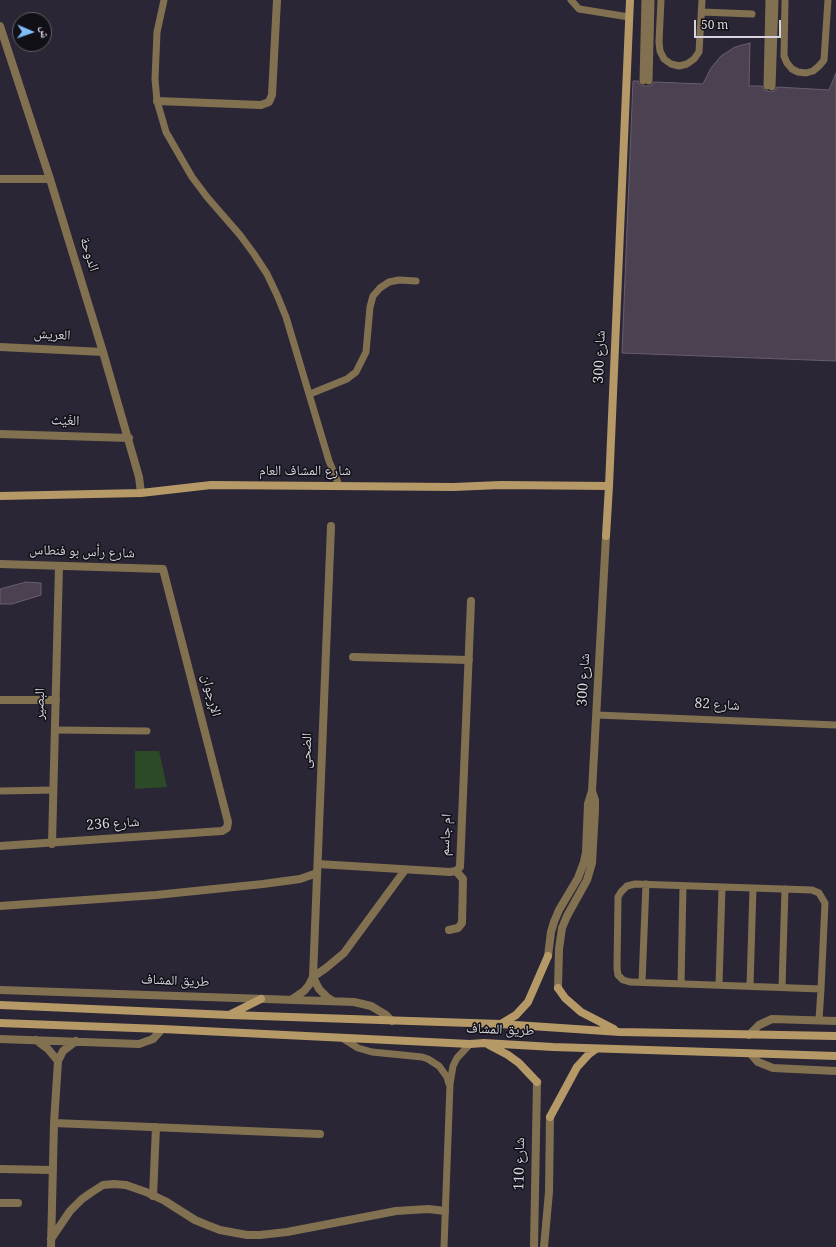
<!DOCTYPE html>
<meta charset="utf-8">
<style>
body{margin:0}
#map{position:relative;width:836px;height:1247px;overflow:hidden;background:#2b2636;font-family:Georgia,"Noto Naskh Arabic",serif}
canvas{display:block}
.north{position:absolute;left:12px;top:12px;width:40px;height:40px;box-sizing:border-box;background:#121017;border:1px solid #605e67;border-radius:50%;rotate:92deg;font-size:11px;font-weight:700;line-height:16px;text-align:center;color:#d6d4de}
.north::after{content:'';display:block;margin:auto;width:14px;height:18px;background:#7ebdf9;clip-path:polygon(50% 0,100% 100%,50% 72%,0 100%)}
.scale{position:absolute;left:694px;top:20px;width:87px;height:18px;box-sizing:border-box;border:2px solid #d6d4de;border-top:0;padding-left:5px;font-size:12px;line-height:14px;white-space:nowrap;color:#d6d4de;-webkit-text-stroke:3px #121017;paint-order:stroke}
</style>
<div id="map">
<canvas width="836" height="1247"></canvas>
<div class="north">ش</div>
<div class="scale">50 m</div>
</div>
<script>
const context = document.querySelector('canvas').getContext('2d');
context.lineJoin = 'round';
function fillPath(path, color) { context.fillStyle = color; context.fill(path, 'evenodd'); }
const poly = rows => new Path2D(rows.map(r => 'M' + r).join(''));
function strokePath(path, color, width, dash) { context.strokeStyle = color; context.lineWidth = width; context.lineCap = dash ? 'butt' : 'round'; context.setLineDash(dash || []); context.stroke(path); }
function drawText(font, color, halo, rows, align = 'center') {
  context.font = font + ' Georgia,"Noto Naskh Arabic",serif'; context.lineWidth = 3; context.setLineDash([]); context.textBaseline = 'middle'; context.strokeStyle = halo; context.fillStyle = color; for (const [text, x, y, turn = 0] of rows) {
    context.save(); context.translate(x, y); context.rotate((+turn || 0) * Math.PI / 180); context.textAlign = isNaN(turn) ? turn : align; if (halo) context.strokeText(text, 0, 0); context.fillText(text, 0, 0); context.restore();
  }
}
fillPath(poly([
 [135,751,159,751,167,787,135,789]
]), '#2c4a27');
const building = poly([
 [750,43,749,86,762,86,764,90,771,92,775,91,777,87,829,90,836,73,836,361,622,353,633,81,638,81,639,84,642,86,651,86,654,82,703,84,711,68,721,56,735,47,750,43],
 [26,582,41,583,41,595,12,604,0,604,0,589,26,582]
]);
fillPath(building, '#4b4151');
strokePath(building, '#695e6f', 1);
strokePath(poly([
 [164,0,157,32,155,79,157,101,166,132,192,177,207,197,240,235,254,254,267,274,277,295,286,317,329,461,339,485],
 [571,0,579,9,629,17],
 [661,0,659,42,660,51,664,59,671,64,679,66,687,64,694,59,699,52,702,0],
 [785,0,784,56,787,63,792,69,798,72,806,73,813,71,819,66,824,60,828,0],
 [702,12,752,14],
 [643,81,645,0],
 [649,81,651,0],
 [767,86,769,0],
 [772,87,775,0],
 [310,394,347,379,356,372,366,352,370,307,373,296,380,288,389,282,399,280,416,281],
 [597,715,836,725],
 [55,730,147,731],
 [0,791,53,790],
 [642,982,646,884],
 [681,984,683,886],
 [719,985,722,887],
 [750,986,753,888],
 [782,987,785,889],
 [819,1020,821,989,825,903,819,893,812,890,635,884,627,886,621,892,618,897,617,968,618,975,623,980,630,982,821,989],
 [342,1038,358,1048,372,1052,422,1057,428,1059,439,1066,447,1077,449,1084],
 [444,1247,450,1084,453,1066,457,1058,470,1044]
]), '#827151', 7);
strokePath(poly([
 [0,26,50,179,103,352,139,477,141,493],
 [157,101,261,105,269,102,272,95,277,0],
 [0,179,50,179],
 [0,347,103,352],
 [0,434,129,438],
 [0,564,163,569,228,822,227,828,222,831,0,846],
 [353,657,469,660],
 [0,700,56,700],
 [52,844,59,566],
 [318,864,450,872,456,871,460,867,471,601],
 [0,906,156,895,263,884,300,879,317,873],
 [449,930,458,928,462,923,463,879,456,871],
 [548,956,551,932,554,922,559,910,578,878,584,862,586,852,588,804,592,791],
 [313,977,326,968,344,953,405,870],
 [313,977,319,989,328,998,333,1001],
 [558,988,559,949,562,928,567,916,587,880,592,863,595,810,595,800,592,791,606,536],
 [0,990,354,1002,371,1006,386,1015,392,1021],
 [291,1000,304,991,309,985,313,977,331,526],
 [749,1035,759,1025,772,1019,836,1021],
 [0,1039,139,1044,153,1039,162,1029],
 [36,1040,48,1049,58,1061],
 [751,1054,758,1062,773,1068,836,1071],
 [54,1123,320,1134],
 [0,1169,52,1170],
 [153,1196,156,1127],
 [0,1203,18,1203],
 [51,1239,70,1211,82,1199,92,1192,103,1185,114,1184,126,1185,146,1192,165,1201,195,1220,207,1225,220,1230,247,1235,260,1235,287,1232,396,1211,428,1209,445,1211],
 [51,1247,54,1123,58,1061,63,1051,76,1041],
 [534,1247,537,1082],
 [544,1247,549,1192,550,1117]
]), '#827151', 8);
strokePath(poly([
 [0,496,141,493,211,485,453,487,501,485,609,486],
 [606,536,609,486,630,0],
 [558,988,565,998,581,1012,614,1029],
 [0,1005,230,1015,501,1024,620,1032,836,1036],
 [231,1014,261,999],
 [0,1023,162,1029,470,1044,484,1043,553,1047,836,1056],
 [501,1024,516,1015,528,1002,548,956],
 [489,1045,508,1055,519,1063,537,1082],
 [550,1117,577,1067,589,1054,596,1049]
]), '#b59966', 8);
drawText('14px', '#d6d4de', '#121017', [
 ["الدوحة",87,255,73],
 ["العريش",52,337,3],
 ["شارع 300",602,357,-88],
 ["الغَيْث",65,423,2],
 ["شارع المشاف العام",305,473],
 ["شارع رأس بو فنطاس",82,554,2],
 ["شارع 300",586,680,-87],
 ["الإرجوان",209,696,76],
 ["البصير",42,704,-88],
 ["شارع 82",717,707,3],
 ["الضحى",309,751,-88],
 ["شارع 236",113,826,-4],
 ["ام جاسم",448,835,-87],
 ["طريق المشاف",175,983,2],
 ["طريق المشاف",500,1032,2],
 ["شارع 110",522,1164,-89]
]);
</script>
